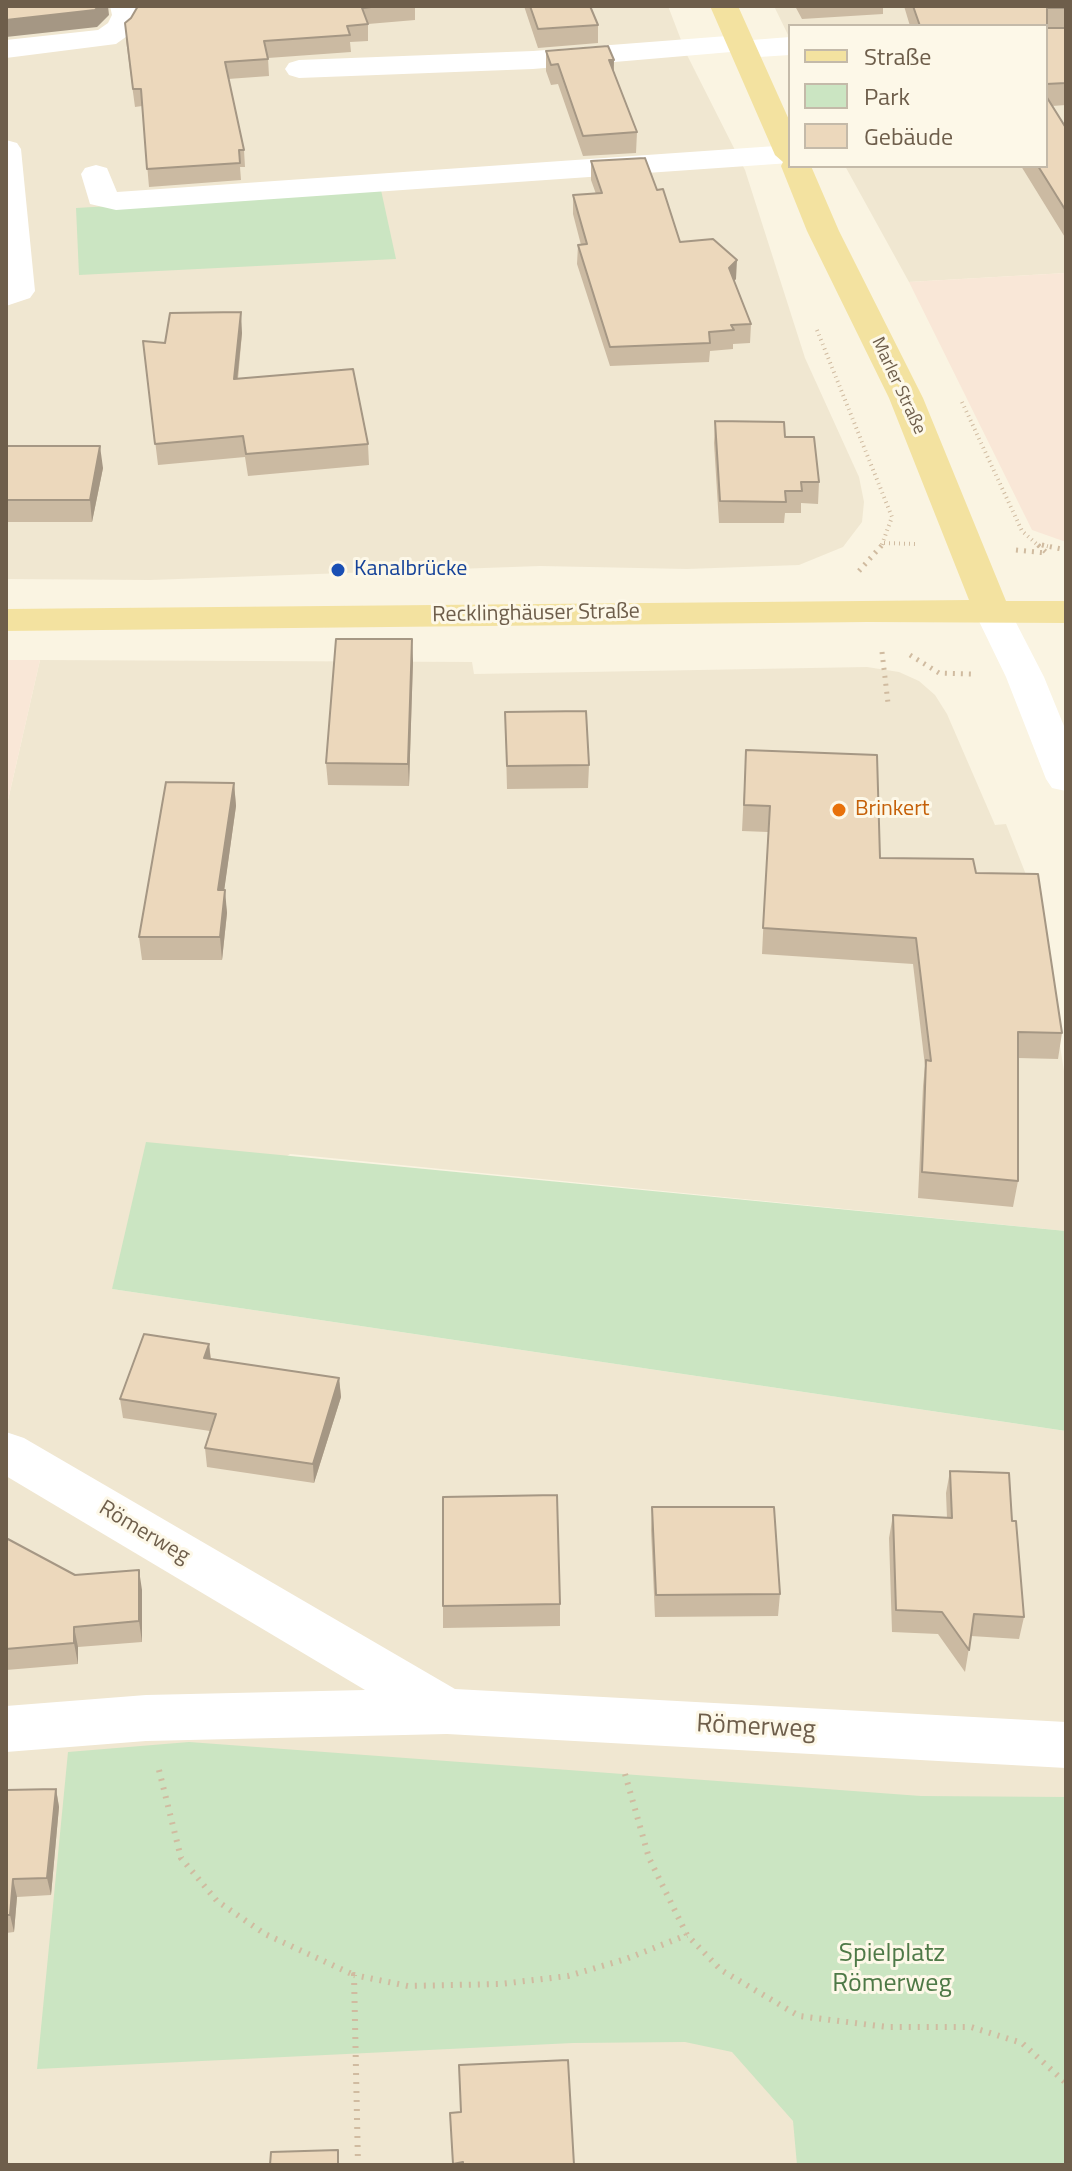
<!DOCTYPE html>
<meta charset="utf-8">
<style>
body{margin:0}
#map{position:relative;width:1072px;height:2171px;overflow:hidden;background:#faf4e2;font-family:"Titillium Web",sans-serif}
canvas{display:block}
.frame{position:absolute;inset:0;border:8px solid #6e5e4b;pointer-events:none}
.legend{position:absolute;left:788px;top:24px;width:260px;height:144px;box-sizing:border-box;background:#fdf8e8;border:2px solid #c4baa9;margin:0;padding:10px 14px;list-style:none;font-size:24px;color:#6e5e4b}
.legend li{display:flex;align-items:center;gap:16px;height:40px}
.legend b{width:40px;border:2px solid #c4baa9}
</style>
<div id="map">
<canvas width="1072" height="2171"></canvas>
<div class="frame"></div>
<ul class="legend">
<li><b style="height:10px;background:#f3e2a0"></b>Straße</li>
<li><b style="height:22px;background:#cbe5c2"></b>Park</li>
<li><b style="height:22px;background:#ecd8bc"></b>Gebäude</li>
</ul>
</div>
<script>
const context = document.querySelector('canvas').getContext('2d');
context.lineJoin = 'round';
function fillPath(path, color) { context.fillStyle = color; context.fill(path, 'evenodd'); }
const poly = rows => new Path2D(rows.map(r => 'M' + r).join(''));
function strokePath(path, color, width, dash) { context.strokeStyle = color; context.lineWidth = width; context.lineCap = dash ? 'butt' : 'round'; context.setLineDash(dash || []); context.stroke(path); }
function drawText(font, color, halo, rows, align = 'center') {
  context.font = font + ' "Titillium Web",sans-serif'; context.lineWidth = 6; context.setLineDash([]); context.textBaseline = 'middle'; context.strokeStyle = halo; context.fillStyle = color; for (const [text, x, y, turn = 0] of rows) {
    context.save(); context.translate(x, y); context.rotate((+turn || 0) * Math.PI / 180); context.textAlign = isNaN(turn) ? turn : align; if (halo) context.strokeText(text, 0, 0); context.fillText(text, 0, 0); context.restore();
  }
}
fillPath(poly([
 [6,6,668,6,686,53,745,170,805,358,859,477,864,502,862,522,843,547,799,565,687,569,540,566,150,580,6,579],
 [774,6,1066,6,1066,273,909,282,845,166,1046,166,1046,26,790,26,790,39],
 [40,660,472,662,474,674,867,667,899,672,919,681,935,695,947,714,995,825,1006,824,1038,905,1066,1084,1066,1231,290,1154,112,1289,1066,1431,1066,2165,6,2165,6,809]
]), '#f0e7d1');
fillPath(poly([
 [1066,273,1066,542,1032,530,909,282],
 [6,660,40,660,6,809]
]), '#f9e7d7');
fillPath(poly([
 [381,190,396,259,79,275,76,208],
 [146,1142,1066,1231,1066,1431,112,1289],
 [189,1742,921,1796,1066,1797,1066,2165,797,2165,793,2121,732,2052,685,2042,573,2043,37,2069,68,1752]
]), '#cbe5c2');
strokePath(poly([
 [817,330,892,517,881,547],
 [962,402,1022,531,1040,547],
 [884,543,915,544],
 [1042,545,1051,547]
]), '#d0bba0', 4, [1, 4]);
strokePath(poly([
 [1038,545,1047,553],
 [1042,545,1066,550],
 [1016,550,1046,553],
 [859,571,882,545],
 [882,652,888,703],
 [910,655,939,673,971,674]
]), '#d0bba0', 5, [2, 6]);
strokePath(poly([
 [159,1770,181,1858,217,1901,265,1934,354,1975],
 [625,1774,649,1858,687,1935,721,1970,799,2016,887,2027,971,2027,1022,2043,1066,2083],
 [358,2165,354,1975,408,1986,500,1984,568,1976,626,1959,687,1935]
]), '#d0bba0', 6, [2, 7]);
fillPath(poly([
 [110,6,138,6,140,15,130,34,116,44,6,58,6,40,98,30,108,23,112,15,110,6],
 [740,35,752,40,790,37,790,55,743,58,731,52,533,69,299,78,289,75,285,69,289,63,299,60,533,51,740,35],
 [6,140,17,143,21,149,35,291,30,298,6,306,6,140],
 [790,145,790,163,116,210,90,204,81,174,85,168,96,165,107,168,117,192,790,145],
 [992,600,1005,603,1010,611,1044,677,1066,731,1066,791,1052,788,1046,779,1006,677,974,611,979,603,992,600],
 [6,1432,24,1438,455,1689,1066,1722,1066,1768,447,1734,146,1741,6,1752,6,1706,146,1695,365,1690,6,1476,6,1432]
]), '#fff');
fillPath(poly([
 [710,6,738,6,790,122,790,166,811,166,839,231,923,398,1006,601,1066,601,1066,623,868,622,6,631,6,609,969,600,889,398,807,231,781,166,783,162,775,155,710,6]
]), '#f3e2a0');
fillPath(poly([
 [138,6,415,6,415,20,368,24,368,41,350,42,351,52,268,58,269,76,228,79,244,150,245,167,240,167,241,180,149,187,142,106,135,107,126,40,131,18],
 [524,6,590,6,598,25,598,43,538,48],
 [795,6,883,6,883,14,802,19],
 [904,6,1066,6,1066,105,1052,106,1066,128,1066,239,1021,166,1046,166,1046,26,910,26],
 [546,51,614,60,614,72,637,132,636,153,583,156,558,84,551,85,546,71],
 [591,161,657,190,680,242,736,279,734,281,751,324,750,343,733,344,733,349,710,351,709,362,610,366,577,264,578,245,581,245,573,214,573,195,596,194,591,180],
 [242,333,238,379,368,444,369,465,248,476,245,457,158,465,143,341,165,343],
 [715,421,785,437,819,482,818,504,801,503,801,513,785,513,784,523,719,523,714,443],
 [6,446,103,468,92,522,6,522],
 [413,661,409,786,328,785,326,763],
 [505,712,589,765,588,788,507,789],
 [746,750,880,858,976,873,1062,1033,1058,1059,1018,1058,1018,1181,1013,1207,918,1198,923,1086,925,1066,913,964,762,954,768,832,742,831],
 [234,783,236,806,224,890,227,913,222,960,142,960,139,937],
 [209,1344,211,1359,339,1378,341,1397,314,1483,207,1467,205,1448,210,1431,123,1418,120,1399],
 [950,1471,1012,1521,1024,1617,1019,1639,971,1636,965,1672,938,1634,892,1632,889,1538,893,1515,947,1518,946,1493],
 [652,1507,780,1594,778,1616,655,1617,651,1530],
 [6,1538,75,1575,142,1590,142,1642,78,1647,78,1664,6,1670],
 [560,1604,560,1626,443,1628,443,1606],
 [56,1789,59,1807,51,1895,17,1897,14,1932,6,1933,6,1790]
]), '#cbbaa2');
fillPath(poly([
 [99,6,108,6,109,15,97,27,6,37,6,20],
 [609,60,614,60,613,80],
 [737,260,736,279,728,287,729,268],
 [241,312,242,333,235,400,234,379],
 [100,446,103,468,92,522,90,500],
 [412,639,413,661,409,786,408,764],
 [234,783,236,806,221,913,218,890],
 [225,890,227,913,222,960,220,937],
 [209,1344,211,1363,204,1358],
 [339,1378,341,1397,314,1483,313,1464],
 [139,1570,142,1590,142,1642,139,1621],
 [74,1627,78,1647,78,1664,74,1643],
 [56,1789,59,1807,51,1895,47,1878],
 [13,1879,17,1897,14,1932,10,1915]
]), '#a59784');
const building = poly([
 [6,6,99,6,95,10,6,20,6,6],
 [138,6,380,6,362,8,368,24,347,26,350,35,264,41,268,59,225,62,244,150,239,150,240,163,147,169,141,89,133,89,125,23,131,18,138,6],
 [530,6,590,6,598,25,538,29,530,6],
 [913,6,1066,6,1066,8,1047,8,1047,28,1066,28,1066,83,1046,84,1046,26,920,26,913,6],
 [608,46,614,60,609,60,637,132,583,136,558,64,551,65,546,51,608,46],
 [1046,96,1066,128,1066,211,1038,166,1046,166,1046,96],
 [645,158,657,190,663,189,680,242,713,239,737,260,729,268,751,324,731,325,734,330,709,332,710,343,610,347,578,245,587,244,573,195,602,193,591,161,645,158],
 [241,312,234,379,353,369,368,444,246,454,243,436,155,444,143,341,165,343,170,313,241,312],
 [715,421,784,422,785,437,814,437,819,482,801,482,802,491,785,491,786,502,720,501,715,421],
 [6,446,100,446,90,500,6,500,6,446],
 [336,639,412,639,408,764,326,763,336,639],
 [586,711,589,765,507,766,505,712,586,711],
 [746,750,877,755,880,858,973,859,976,873,1038,874,1062,1033,1018,1032,1018,1181,922,1172,926,1060,931,1061,916,938,763,928,770,806,744,805,746,750],
 [166,782,234,783,218,890,225,890,220,937,139,937,166,782],
 [144,1334,209,1344,204,1358,339,1378,313,1464,205,1448,216,1414,120,1399,144,1334],
 [950,1471,1009,1473,1012,1521,1016,1521,1024,1617,974,1614,969,1650,942,1612,896,1610,893,1515,952,1518,950,1471],
 [557,1495,560,1604,443,1606,443,1497,557,1495],
 [652,1507,774,1507,780,1594,656,1595,652,1507],
 [6,1538,75,1575,139,1570,139,1621,74,1627,74,1643,6,1649,6,1538],
 [56,1789,47,1878,13,1879,10,1915,6,1915,6,1790,56,1789],
 [568,2060,574,2165,463,2165,463,2162,453,2164,450,2113,461,2112,459,2065,568,2060],
 [338,2150,338,2165,270,2165,271,2152,338,2150]
]);
fillPath(building, '#ecd8bc');
strokePath(building, '#a59784', 2);
for (const [x, y, r, color] of [
 [338,570,8,"#1a4fb4"],
 [839,810,8,"#e8710a"]
]) { const dot = new Path2D(); dot.arc(x, y, r, 0, 2 * Math.PI); context.fillStyle = color; context.fill(dot); strokePath(dot, '#fdf8e8', 3); }
drawText('18px', '#6e5e4b', '#fdf8e8', [
 ["Marler Straße",898,386,65]
]);
drawText('22px', '#164399', '#fdf8e8', [
 ["Kanalbrücke",354,570]
], 'left');
drawText('22px', '#6e5e4b', '#fdf8e8', [
 ["Recklinghäuser Straße",536,614,-1],
 ["Römerweg",144,1533,31]
]);
drawText('22px', '#c56008', '#fdf8e8', [
 ["Brinkert",855,810]
], 'left');
drawText('26px', '#6e5e4b', '#fdf8e8', [
 ["Römerweg",756,1728,3]
]);
drawText('26px', '#4e7947', '#fdf8e8', [
 ["Spielplatz",892,1955],
 ["Römerweg",892,1985]
]);
</script>
